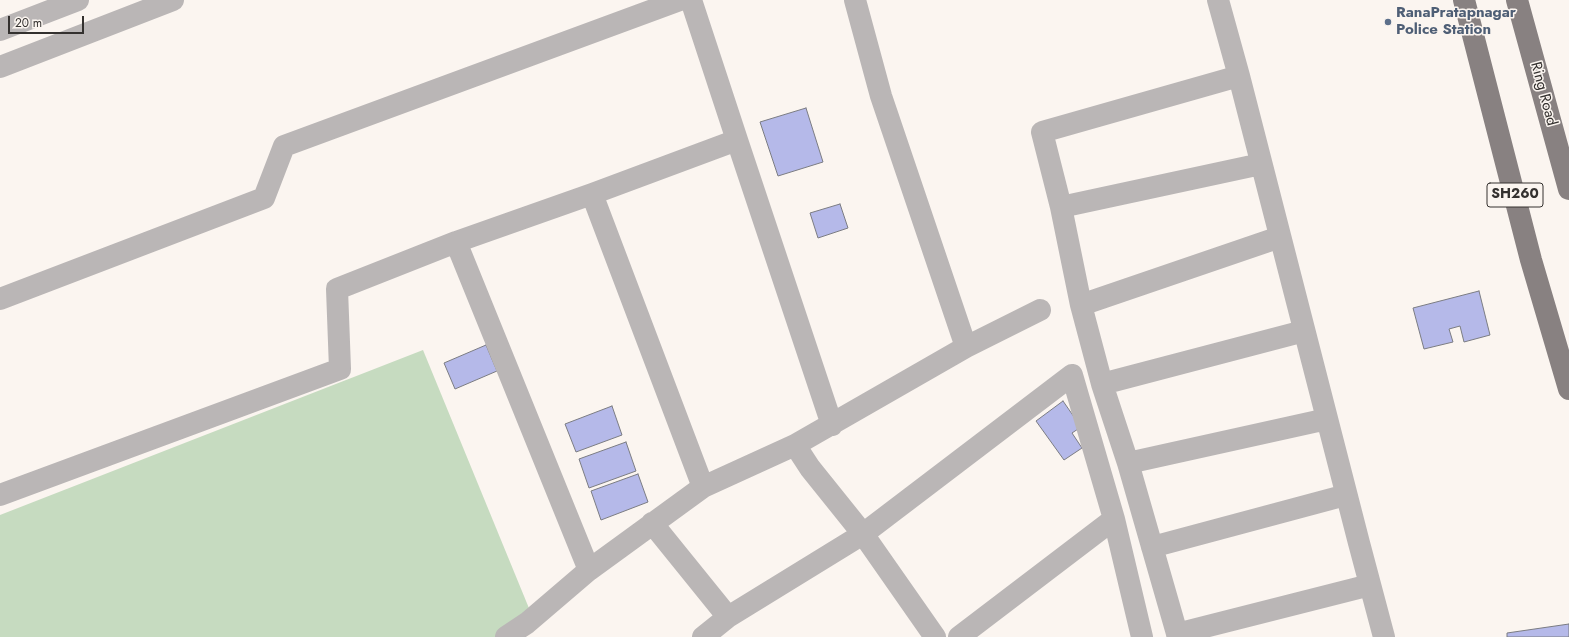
<!DOCTYPE html>
<style>
body{margin:0}
#map{position:relative;width:1569px;height:637px;overflow:hidden;background:#fbf5f0;font-family:Jost,sans-serif}
canvas{display:block}
.scale{position:absolute;left:8px;top:16px;width:76px;height:18px;box-sizing:border-box;border:2px solid #34312f;border-top:0;padding-left:5px;font-size:12px;line-height:14px;white-space:nowrap;color:#34312f;-webkit-text-stroke:3px #fbf5f0;paint-order:stroke}
</style>
<div id="map">
<canvas width="1569" height="637"></canvas>
<div class="scale">20 m</div>
</div>
<script>
const context = document.querySelector('canvas').getContext('2d');
context.lineJoin = 'round';
function fillPath(path, color) { context.fillStyle = color; context.fill(path, 'evenodd'); }
const poly = rows => new Path2D(rows.map(r => 'M' + r).join(''));
function strokePath(path, color, width, dash) { context.strokeStyle = color; context.lineWidth = width; context.lineCap = dash ? 'butt' : 'round'; context.setLineDash(dash || []); context.stroke(path); }
function drawText(font, color, halo, rows, align = 'center') {
  context.font = font + ' Jost,sans-serif'; context.lineWidth = 3; context.setLineDash([]); context.textBaseline = 'middle'; context.strokeStyle = halo; context.fillStyle = color; for (const [text, x, y, turn = 0] of rows) {
    context.save(); context.translate(x, y); context.rotate((+turn || 0) * Math.PI / 180); context.textAlign = isNaN(turn) ? turn : align; if (halo) context.strokeText(text, 0, 0); context.fillText(text, 0, 0); context.restore();
  }
}
fillPath(poly([
 [423,350,533,618,507,637,0,637,0,515]
]), '#c6dbc0');
const building = poly([
 [806,108,823,162,778,176,760,122,806,108],
 [840,204,848,228,818,238,810,213,840,204],
 [1479,291,1490,335,1464,342,1460,326,1449,329,1453,342,1424,349,1413,308,1479,291],
 [486,345,497,371,455,389,444,363,486,345],
 [1063,401,1081,427,1072,433,1082,448,1064,460,1036,421,1063,401],
 [612,406,622,435,576,452,565,424,612,406],
 [626,442,636,471,589,488,579,459,626,442],
 [638,474,648,502,601,520,591,491,638,474],
 [1569,624,1569,637,1507,637,1507,633,1569,624]
]);
fillPath(building, '#b5b9e9');
strokePath(building, '#7b7c82', 1);
strokePath(poly([
 [691,0,737,140],
 [1218,0,1239,76,1359,543,1384,637],
 [0,30,78,0],
 [0,67,173,0],
 [592,194,703,487],
 [1061,207,1261,164],
 [456,242,592,194,737,140,832,425],
 [0,299,264,198,284,146,680,0],
 [1081,305,1280,237],
 [966,347,1040,310],
 [1102,384,1304,331],
 [795,445,810,468,863,534,935,637],
 [1128,463,1327,419],
 [0,495,340,369,337,289,456,242,589,570],
 [652,523,728,617],
 [1152,547,1346,495],
 [1177,634,1370,585],
 [506,637,527,623,589,570,703,487,795,445,966,347,881,96,855,0],
 [703,637,728,617,863,534,1072,375,1114,519,1142,637],
 [959,637,1114,519],
 [1178,637,1128,463,1102,384,1081,305,1061,207,1042,132,1239,76]
]), '#bab6b6', 22);
strokePath(poly([
 [1464,0,1531,260,1569,389],
 [1517,0,1569,189]
]), '#888181', 22);
for (const [x, y, r, color] of [
 [1388,22,4,"#5c6f8a"]
]) { const dot = new Path2D(); dot.arc(x, y, r, 0, 2 * Math.PI); context.fillStyle = color; context.fill(dot); strokePath(dot, '#fbf5f0', 1.5); }
for (const [x, y, w] of [
 [1515,195,56]
]) { const box = new Path2D(); box.roundRect(x - w / 2, y - 12, w, 24, 3); context.fillStyle = '#fbf5f0'; context.fill(box); strokePath(box, '#34312f', 1); }
drawText('bold 14px', '#34312f', null, [
 ["SH260",1515,195]
]);
drawText('bold 15px', '#4e5e75', '#fbf5f0', [
 ["RanaPratapnagar",1396,13],
 ["Police Station",1396,30]
], 'left');
drawText('15px', '#34312f', '#fbf5f0', [
 ["Ring Road",1543,94,75]
]);
</script>
